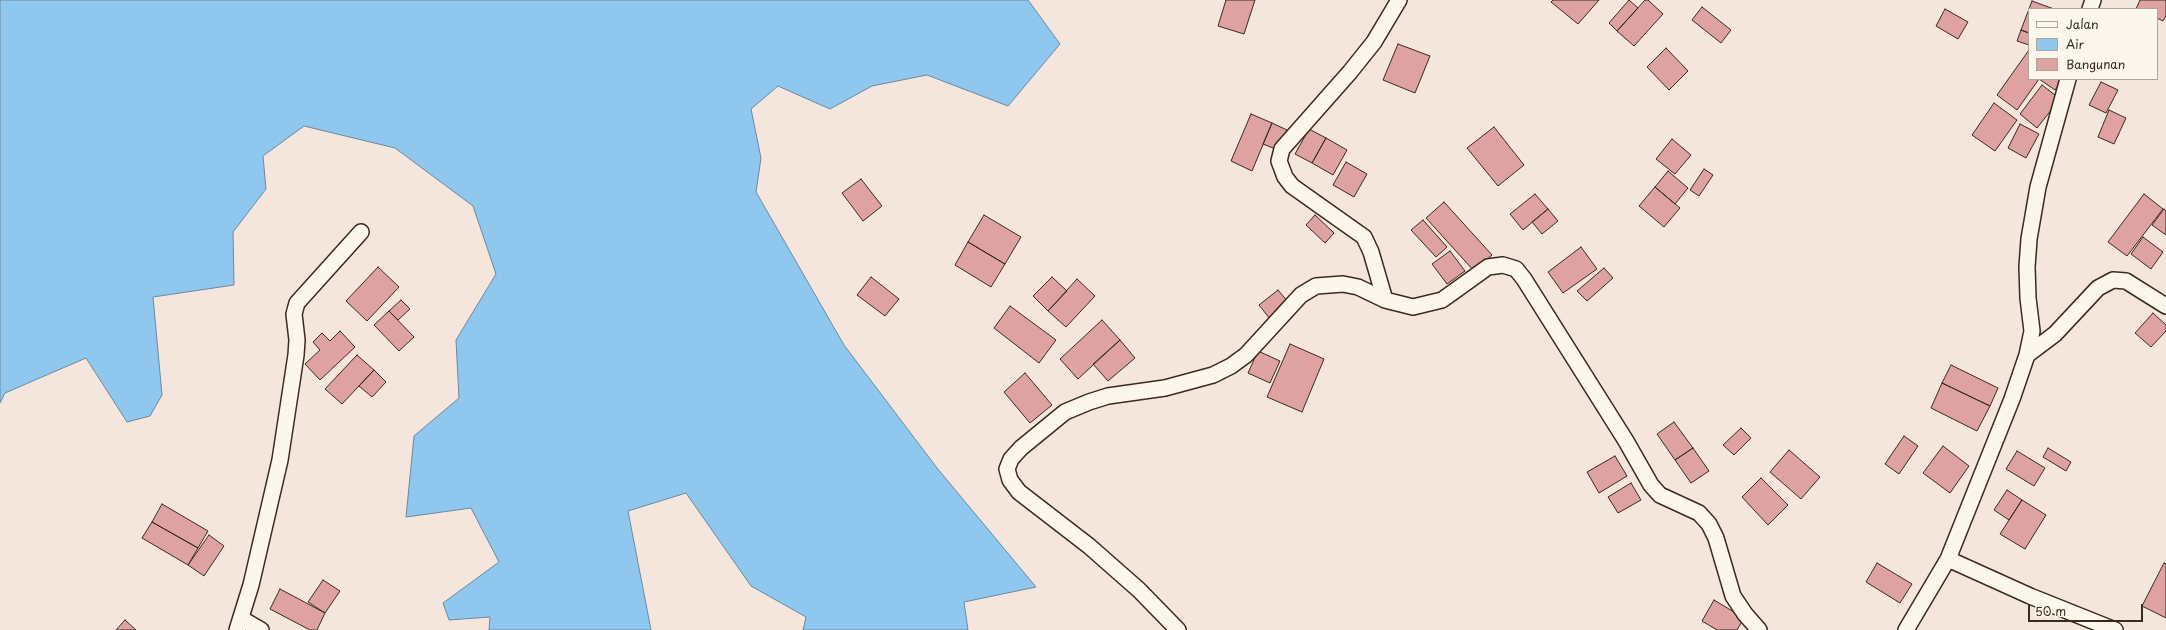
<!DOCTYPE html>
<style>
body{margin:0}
#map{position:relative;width:2166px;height:630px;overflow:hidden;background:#f5e6dd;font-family:"Playpen Sans",sans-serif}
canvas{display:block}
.legend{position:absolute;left:2028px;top:8px;width:130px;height:72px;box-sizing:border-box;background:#fbf7ec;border:1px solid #aea59a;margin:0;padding:5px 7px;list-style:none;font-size:12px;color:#3b2a1e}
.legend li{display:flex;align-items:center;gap:8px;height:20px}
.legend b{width:20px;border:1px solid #aea59a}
.scale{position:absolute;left:2028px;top:604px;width:115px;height:18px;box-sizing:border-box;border:2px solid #3b2a1e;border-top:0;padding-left:5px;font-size:12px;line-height:14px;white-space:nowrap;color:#3b2a1e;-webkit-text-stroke:3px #fbf7ec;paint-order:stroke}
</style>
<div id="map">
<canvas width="2166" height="630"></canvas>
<ul class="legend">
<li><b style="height:5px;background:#fbf7ec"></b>Jalan</li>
<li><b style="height:11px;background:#8fc7ee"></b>Air</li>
<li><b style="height:11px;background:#dda2a1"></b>Bangunan</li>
</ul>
<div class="scale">50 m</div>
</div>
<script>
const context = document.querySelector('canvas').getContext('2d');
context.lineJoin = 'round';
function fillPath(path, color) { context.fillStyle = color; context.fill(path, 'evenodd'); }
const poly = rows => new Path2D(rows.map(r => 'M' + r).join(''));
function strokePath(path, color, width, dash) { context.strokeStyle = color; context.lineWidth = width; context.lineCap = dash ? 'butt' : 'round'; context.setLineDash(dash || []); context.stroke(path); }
const water = poly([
 [0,0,1028,0,1060,44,1008,106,927,75,872,86,830,109,778,86,751,109,761,158,756,192,844,345,937,468,1036,587,964,602,968,630,803,630,806,617,751,586,686,493,628,511,651,630,489,630,490,617,449,620,443,603,499,562,471,508,406,517,414,436,459,398,456,340,496,274,473,206,395,148,304,126,263,156,266,189,233,232,234,285,153,297,162,395,150,416,127,422,86,358,5,393,0,403,0,0]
]);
fillPath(water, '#8fc7ee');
strokePath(water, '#6d889b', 1);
const building = poly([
 [1226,0,1255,0,1244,34,1218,26,1226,0],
 [1553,0,1599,0,1578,24,1551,2,1553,0],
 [1629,0,1638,8,1617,31,1609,23,1629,0],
 [1645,0,1648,0,1663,14,1634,46,1617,31,1645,0],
 [2140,0,2166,0,2166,16,2163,21,2157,18,2157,9,2136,9,2140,0],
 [2032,1,2054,9,2029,9,2032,1],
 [1702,7,1731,30,1721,43,1692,20,1702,7],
 [1945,9,1968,22,1958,39,1936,26,1945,9],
 [2029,9,2029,33,2021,30,2029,9],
 [2021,30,2029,33,2029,45,2017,41,2021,30],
 [1398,44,1430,56,1415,93,1383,80,1398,44],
 [1666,48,1688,71,1669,90,1647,67,1666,48],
 [2029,50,2029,79,2039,79,2017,110,1997,95,2029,50],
 [2039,79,2063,79,2055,90,2039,79],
 [2101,82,2118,90,2106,113,2089,105,2101,82],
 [2042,85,2060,99,2037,128,2020,114,2042,85],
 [1994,103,2017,120,1995,151,1972,135,1994,103],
 [2109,110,2126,118,2114,144,2098,137,2109,110],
 [1251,114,1272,123,1252,171,1231,161,1251,114],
 [1272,123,1287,130,1278,150,1263,144,1272,123],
 [2020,124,2039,134,2026,158,2008,148,2020,124],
 [1494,127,1524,165,1498,186,1467,148,1494,127],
 [1309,129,1326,138,1312,163,1295,154,1309,129],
 [1326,138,1347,150,1333,175,1312,163,1326,138],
 [1672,139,1691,155,1675,174,1656,159,1672,139],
 [1346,162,1367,174,1354,197,1333,185,1346,162],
 [1704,169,1713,175,1699,196,1690,190,1704,169],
 [1668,171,1688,188,1675,204,1655,187,1668,171],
 [861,179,882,206,863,221,842,193,861,179],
 [1655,187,1680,208,1664,227,1639,206,1655,187],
 [1535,194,1548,209,1523,230,1510,214,1535,194],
 [2144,194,2163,209,2127,256,2108,242,2144,194],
 [1444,202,1492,255,1474,271,1426,218,1444,202],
 [1548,209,1558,221,1542,234,1532,222,1548,209],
 [2164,209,2166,211,2166,235,2152,225,2164,209],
 [984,215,1021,237,1005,264,968,242,984,215],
 [1315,215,1334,233,1325,243,1306,225,1315,215],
 [1423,220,1447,247,1436,257,1411,230,1423,220],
 [2143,237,2163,252,2151,269,2131,254,2143,237],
 [968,242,1005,264,991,287,955,265,968,242],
 [1581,247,1597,269,1563,293,1548,272,1581,247],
 [1450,251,1465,271,1447,284,1432,264,1450,251],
 [378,267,399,287,367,321,346,301,378,267],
 [1604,268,1613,278,1587,301,1577,291,1604,268],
 [871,277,899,299,885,316,857,295,871,277],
 [1052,277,1067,291,1048,311,1033,296,1052,277],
 [1077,279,1095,296,1066,327,1048,311,1077,279],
 [1278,290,1289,303,1270,319,1259,305,1278,290],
 [401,300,410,309,398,320,389,311,401,300],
 [1010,306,1056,340,1039,363,994,328,1010,306],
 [389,311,414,337,399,351,374,325,389,311],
 [2153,313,2166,325,2166,331,2151,347,2135,333,2153,313],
 [1102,320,1120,340,1078,379,1060,359,1102,320],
 [340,331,355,347,320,380,305,364,320,350,313,342,322,333,330,341,340,331],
 [1120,340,1135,358,1108,381,1093,364,1120,340],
 [1290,344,1324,359,1302,412,1267,397,1290,344],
 [1258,351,1280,361,1270,383,1248,373,1258,351],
 [357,355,374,370,342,404,325,389,357,355],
 [1951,365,1998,388,1990,406,1942,383,1951,365],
 [374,370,386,382,372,397,359,386,374,370],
 [1025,373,1052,405,1030,423,1004,392,1025,373],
 [1942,383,1990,406,1977,431,1931,408,1942,383],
 [1674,422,1693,448,1675,460,1657,434,1674,422],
 [1741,428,1751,438,1734,455,1723,445,1741,428],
 [1904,436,1918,446,1899,474,1885,464,1904,436],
 [1943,446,1969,466,1950,493,1923,473,1943,446],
 [1693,448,1709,471,1691,483,1675,460,1693,448],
 [2048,448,2071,462,2066,471,2043,457,2048,448],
 [1789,450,1820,477,1801,499,1770,472,1789,450],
 [2017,451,2045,468,2034,486,2006,469,2017,451],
 [1615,456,1627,476,1599,493,1587,472,1615,456],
 [1761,478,1788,505,1768,525,1742,497,1761,478],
 [1631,483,1641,500,1618,513,1608,497,1631,483],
 [2007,490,2022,500,2009,520,1994,510,2007,490],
 [2022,500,2046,515,2025,549,2000,534,2022,500],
 [162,504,208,531,198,548,152,522,162,504],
 [152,522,198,548,188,565,142,538,152,522],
 [209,535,224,546,204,576,188,565,209,535],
 [1877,563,1912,584,1900,603,1866,582,1877,563],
 [2164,563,2166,564,2166,618,2142,606,2164,563],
 [323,580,340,591,325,613,308,602,323,580],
 [280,589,325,613,317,630,310,630,270,609,280,589],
 [1714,600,1744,618,1737,630,1717,630,1702,621,1714,600],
 [125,620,136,630,116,630,125,620]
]);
fillPath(building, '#dda2a1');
strokePath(building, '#3b2a1e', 1);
const street = poly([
 [2090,9,2093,0],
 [1385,300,1371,252,1364,237,1292,186,1285,177,1279,161,1282,149,1350,72,1374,42,1399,0],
 [2027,355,2055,334,2098,288,2113,280,2126,281,2166,306],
 [1948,559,2030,596,2115,630],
 [242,619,261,630],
 [237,630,251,585,280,460,296,355,297,340,294,314,297,303,361,232],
 [1178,630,1139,590,1089,546,1019,492,1010,480,1007,469,1011,459,1021,448,1065,412,1089,402,1108,396,1165,388,1213,375,1231,366,1246,355,1301,295,1316,286,1343,284,1358,287,1385,300,1413,307,1442,300,1488,267,1503,265,1516,269,1524,279,1626,441,1651,485,1660,495,1699,513,1709,524,1716,538,1733,596,1745,614,1759,630],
 [1906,630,1948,559,2012,399,2027,355,2032,331,2028,298,2027,267,2029,239,2038,187,2068,79]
]);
strokePath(street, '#3b2a1e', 18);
strokePath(street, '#fbf7ec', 15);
</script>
